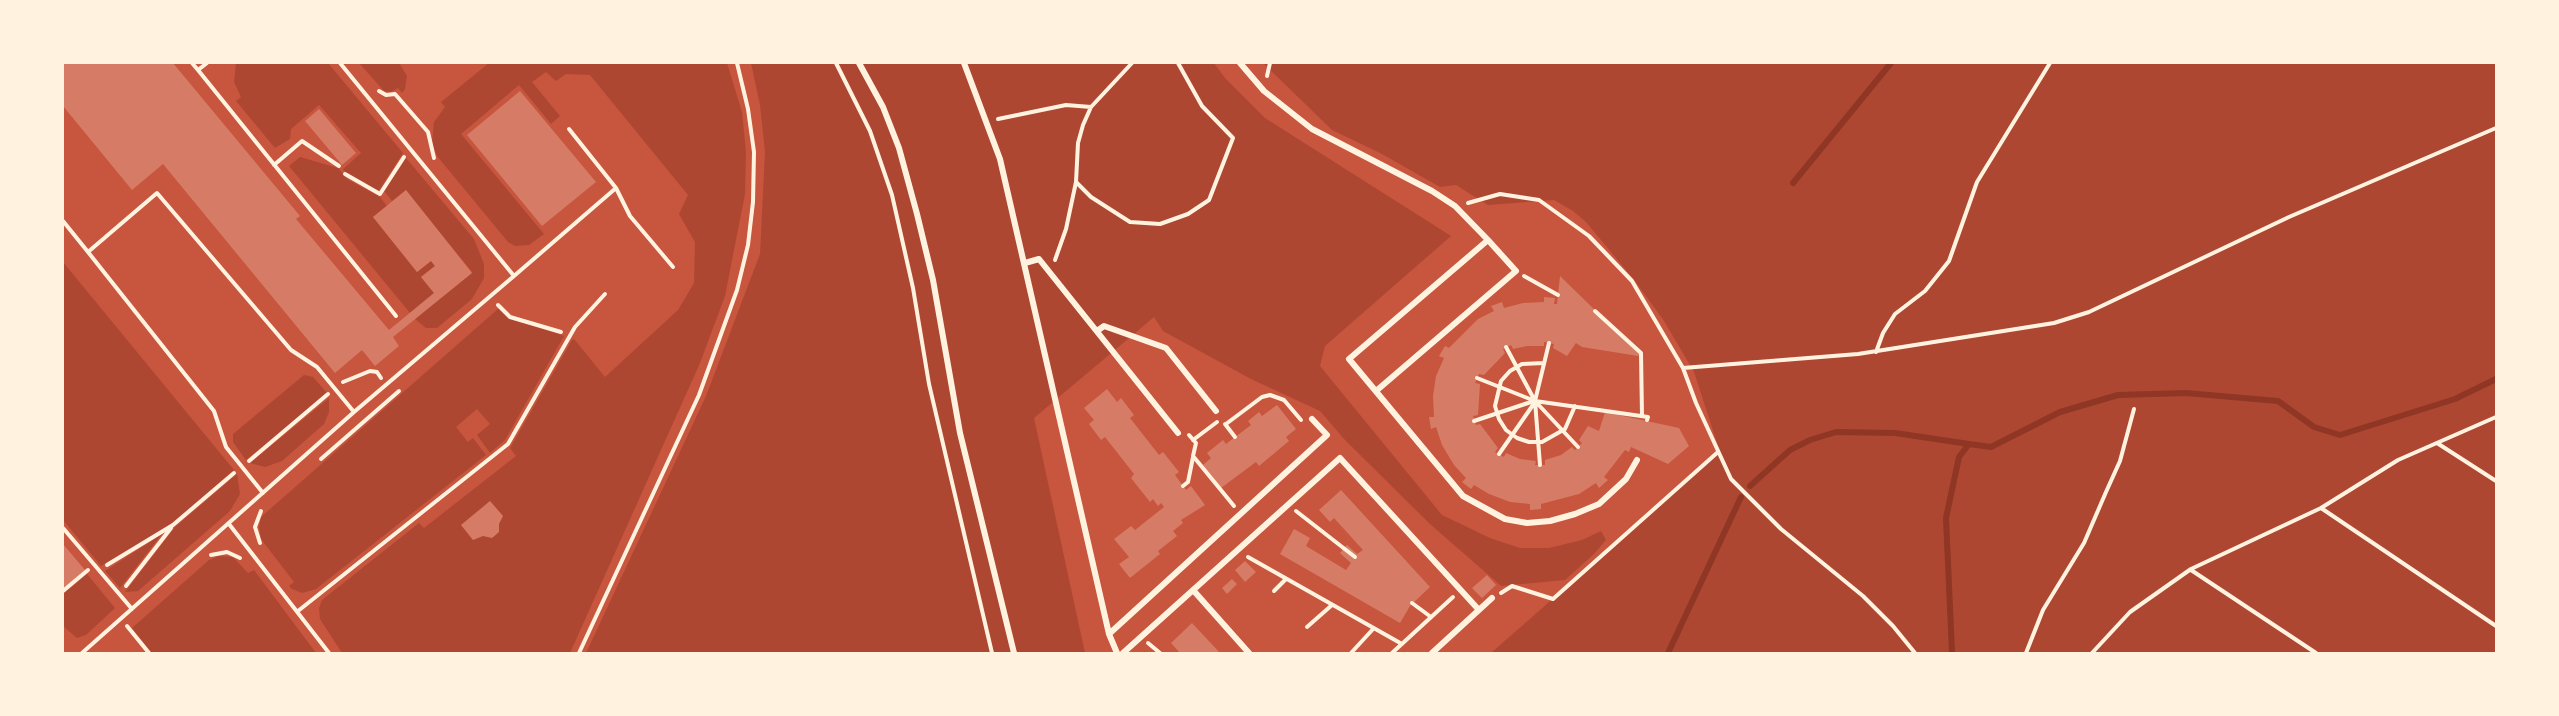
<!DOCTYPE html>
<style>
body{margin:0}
#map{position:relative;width:2559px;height:716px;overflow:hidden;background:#c8553d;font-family:"Fira Sans",sans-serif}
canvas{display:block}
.frame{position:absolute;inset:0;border:64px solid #fff3e0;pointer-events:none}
</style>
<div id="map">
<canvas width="2559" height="716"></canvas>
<div class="frame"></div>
</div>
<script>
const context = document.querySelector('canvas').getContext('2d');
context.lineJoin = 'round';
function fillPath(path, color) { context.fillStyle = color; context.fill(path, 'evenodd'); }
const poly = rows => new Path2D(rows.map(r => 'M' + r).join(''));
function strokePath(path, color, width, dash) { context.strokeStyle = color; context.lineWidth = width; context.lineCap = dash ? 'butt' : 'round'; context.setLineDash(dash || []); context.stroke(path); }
fillPath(poly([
 [236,63,328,63,403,153,378,192,349,176,343,169,361,153,319,105,291,129,290,139,275,148,236,101,241,97,234,82],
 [359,63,399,63,407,76,405,89,402,93,398,88,391,92,384,91],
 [489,63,727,63,742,112,746,152,745,194,725,296,700,363,570,653,342,653,320,619,319,608,322,600,419,523,424,528,516,456,510,448,572,340,574,339,605,377,678,310,694,283,695,242,679,214,688,195,590,75,566,74,556,81,546,72,532,82,560,116,551,124,519,85,461,134,544,234,529,245,515,246,508,242,437,156,432,143,434,122,445,107,441,102],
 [751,63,1214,63,1225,78,1265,118,1451,236,1325,346,1320,366,1442,515,1490,538,1520,548,1549,548,1582,540,1601,531,1606,540,1594,554,1565,580,1501,586,1430,524,1345,440,1320,411,1251,379,1163,331,1154,317,1034,418,1085,653,586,653,706,396,760,254,765,152,760,105],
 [1263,63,2496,63,2496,653,1491,653,1720,452,1694,372,1664,321,1635,281,1586,222,1573,211,1554,200,1488,205,1456,185,1440,187,1382,154,1332,130],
 [300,157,338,168,347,179,380,197,387,206,373,217,417,272,431,261,435,266,421,277,434,293,410,313,289,166],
 [406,158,474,239,484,264,484,278,472,299,437,328,426,328,415,319,472,272,406,191,392,201,384,191],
 [63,262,234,470,172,523,101,566,63,520],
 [499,308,509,318,564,336,505,440,490,453,477,435,490,424,477,409,456,427,468,442,473,438,486,455,316,589,302,593,292,589,289,586,294,582,261,539,259,527,261,517],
 [304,375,313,377,327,393,246,460,233,442,233,434],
 [329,398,329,412,324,424,282,461,265,467,250,463],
 [237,474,240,494,230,511,138,591,125,592,175,527],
 [162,534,120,588,105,571],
 [219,556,233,557,248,573,254,570,316,653,152,653,132,628,209,560],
 [87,574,115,608,86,635,77,638,63,626,63,594]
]), '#ae4732');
strokePath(poly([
 [1793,183,1891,63],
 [1750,486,1790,450,1810,440,1836,432,1895,433,1969,444],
 [1668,653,1741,497],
 [1952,653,1946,518,1959,457,1969,444,1991,447,2060,412,2118,395,2186,393,2278,401,2314,427,2340,435,2455,399,2496,379]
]), '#8f3625', 6);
fillPath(poly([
 [63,63,173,63,300,216,296,219,389,330,434,293,421,277,435,266,431,261,417,272,373,217,406,190,472,273,393,337,399,346,375,366,362,350,335,373,163,164,132,190,63,106],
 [520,91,596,182,542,226,467,135],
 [319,109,356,153,342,165,305,121],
 [1560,276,1640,354,1638,356,1582,347,1576,343,1567,356,1553,348,1554,344,1544,342,1544,346,1527,346,1513,349,1511,345,1503,349,1505,353,1484,375,1479,374,1475,383,1480,384,1478,415,1473,416,1476,425,1480,424,1498,448,1495,452,1504,457,1506,453,1520,459,1536,461,1535,465,1545,465,1545,460,1561,455,1572,447,1575,450,1582,443,1579,440,1588,426,1599,431,1605,412,1679,428,1689,446,1668,464,1631,447,1629,452,1625,450,1604,477,1608,480,1599,488,1596,483,1579,494,1541,504,1541,509,1530,510,1530,504,1510,502,1489,494,1474,485,1471,489,1462,482,1466,478,1454,465,1442,445,1436,427,1431,429,1429,417,1434,417,1433,396,1436,376,1444,358,1439,356,1445,346,1449,348,1478,319,1494,311,1491,306,1502,302,1504,308,1523,303,1544,302,1544,297,1555,298,1554,304,1557,304],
 [1107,389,1117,402,1121,398,1134,415,1130,418,1159,455,1163,452,1179,472,1175,475,1186,490,1191,486,1205,505,1181,520,1183,523,1173,531,1177,536,1158,551,1160,554,1130,578,1119,564,1129,557,1114,539,1131,526,1135,530,1164,507,1161,503,1158,506,1153,499,1150,502,1131,478,1134,474,1105,437,1101,440,1089,424,1094,420,1084,408],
 [1277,405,1296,429,1286,437,1289,441,1259,466,1256,462,1221,488,1203,465,1211,458,1207,453,1223,440,1226,444,1251,425,1248,421,1259,412,1262,416],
 [1341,490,1430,587,1410,606,1400,623,1280,554,1294,529,1310,538,1306,546,1346,570,1351,563,1340,553,1344,548,1347,545,1357,554,1363,550,1334,518,1330,522,1319,510],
 [490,501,503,516,499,524,499,532,492,538,483,536,473,540,461,525],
 [63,544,85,570,63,589],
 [1245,561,1256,572,1245,582,1235,570],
 [1487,575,1496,585,1482,598,1472,588],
 [1232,579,1237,584,1227,594,1222,588],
 [1192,623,1220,653,1180,653,1171,643]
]), '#d67c66');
strokePath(poly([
 [836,63,870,131,892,195,913,288,929,384,992,653],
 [1267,76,1270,63],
 [379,91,386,95,395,94,428,132,434,158],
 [998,119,1066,105,1091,107],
 [345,174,380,194,404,157],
 [1076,182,1078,143,1083,125,1091,107,1132,63],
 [1468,203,1500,194,1539,200,1589,236,1632,281,1683,368,1696,403,1731,479,1781,529,1863,596,1893,626,1915,653],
 [1055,260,1066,229,1076,182,1091,197,1130,222,1160,224,1188,214,1209,200,1233,138,1202,106,1178,63],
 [1524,276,1558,295],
 [498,305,510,317,561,332],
 [1595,311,1641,353,1642,416],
 [1506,347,1535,401,1578,447],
 [1876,352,1883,333,1895,314,1925,291,1949,261,1977,182,2050,63],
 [1544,363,1522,364,1510,371,1501,381,1495,406,1499,419,1506,430,1517,438,1529,442,1542,442,1565,429,1575,406],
 [1683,368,1858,354,2054,323,2089,312,2289,217,2496,128],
 [1477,378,1535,401,1648,417,1647,420],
 [343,382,370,371,377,372,381,378],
 [1474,421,1534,401],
 [1225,424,1235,437],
 [1226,424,1262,397,1270,395,1284,400,1301,420],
 [1189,435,1196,443,1193,456,1234,506],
 [1193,440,1217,422],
 [2437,443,2496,481],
 [1499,454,1535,402],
 [321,459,399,391],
 [249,461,328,394],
 [1540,465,1535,401,1549,343],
 [1183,486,1188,482,1193,457],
 [2321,508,2496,626],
 [1296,511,1355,557],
 [260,543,255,527,261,511],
 [211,555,227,552,240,558],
 [1248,557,1402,644],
 [107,565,173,525,234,473],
 [2191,570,2316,653],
 [126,586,171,528],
 [63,591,88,570],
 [1274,591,1286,579],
 [1501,593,1512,586,1553,599,1718,452],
 [1412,603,1431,617],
 [127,626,149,653],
 [1307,627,1332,605],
 [1148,643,1160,653],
 [1351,653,1374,628],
 [1392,653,1453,597],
 [2026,653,2043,610,2084,543,2106,492,2120,461,2134,409],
 [2092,653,2130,612,2191,569,2321,508,2398,460,2496,417]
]), '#fff3e0', 4);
strokePath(poly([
 [192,63,198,70,207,63],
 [198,70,396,316],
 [569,129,616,188,630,216,673,267],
 [274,165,302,141,339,166],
 [63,221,88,252],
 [514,276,616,188],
 [263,493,226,447,214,411,88,252,157,193,291,350,317,367,354,412],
 [229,524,329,653],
 [63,528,132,609],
 [298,611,508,444,575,327,605,294],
 [82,653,354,412,514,276,340,63],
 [579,653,699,395,737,290,748,245,753,202,754,152,748,109,737,63]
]), '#fff3e0', 4);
strokePath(poly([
 [859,63,883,107,899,148,917,214,933,280,960,433,1014,653],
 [964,63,1000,159,1109,634,1117,653],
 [1240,63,1264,91,1312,129,1432,191,1455,206,1488,240,1349,359,1463,496,1505,519,1527,523,1550,521,1575,514,1599,504,1626,479,1637,460],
 [1025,263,1039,259,1178,433],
 [1097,331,1104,326,1166,348,1216,411],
 [1376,391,1516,271,1488,240],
 [1193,590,1249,653],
 [1109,634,1327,435,1312,419],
 [1123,653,1340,458,1479,610],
 [1432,653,1492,598]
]), '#fff3e0', 6);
</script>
